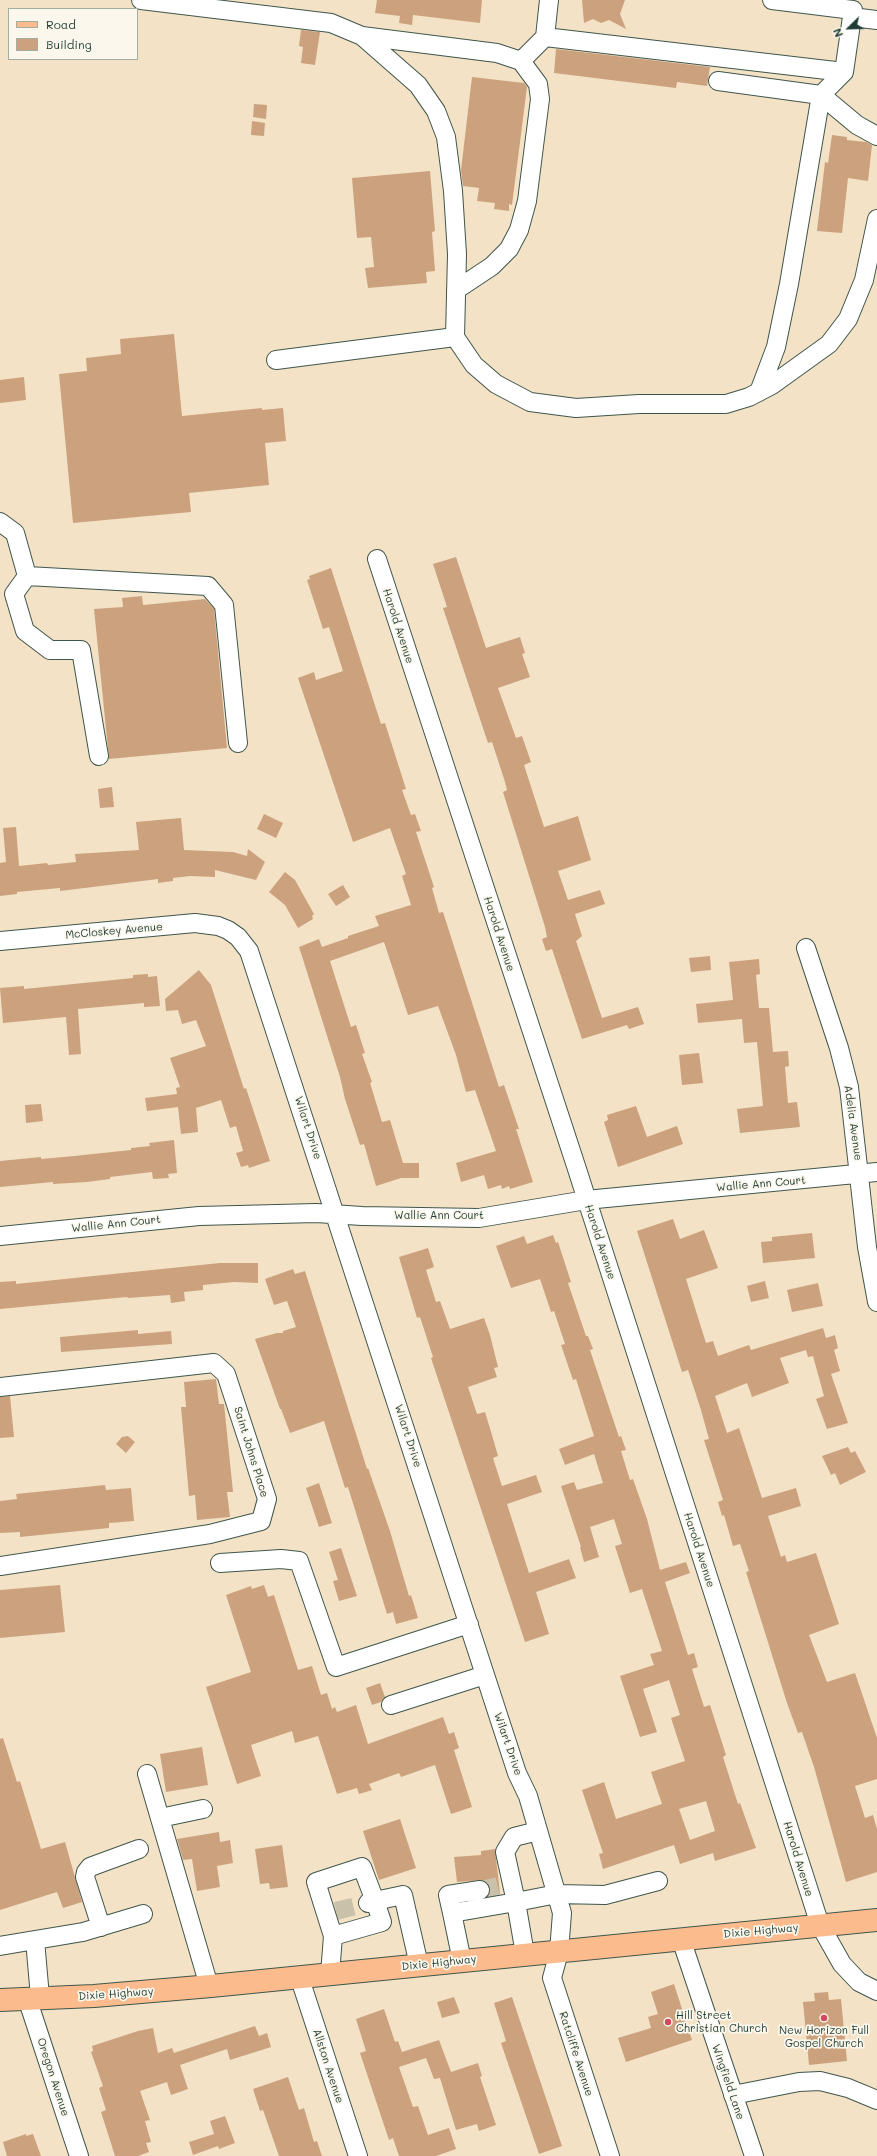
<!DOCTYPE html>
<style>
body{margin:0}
#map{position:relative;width:877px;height:2156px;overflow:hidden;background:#f4e2c7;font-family:Mali,sans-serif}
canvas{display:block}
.legend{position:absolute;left:8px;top:8px;width:130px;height:52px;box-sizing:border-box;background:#fbf7ec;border:1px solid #a3ada2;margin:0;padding:5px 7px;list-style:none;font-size:12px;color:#1f3d34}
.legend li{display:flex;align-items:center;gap:8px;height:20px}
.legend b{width:20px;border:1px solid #a3ada2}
.north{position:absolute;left:829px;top:8px;width:40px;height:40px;-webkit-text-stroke:3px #fbf7ec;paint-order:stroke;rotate:247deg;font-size:11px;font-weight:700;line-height:16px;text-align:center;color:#1f3d34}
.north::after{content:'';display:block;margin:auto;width:14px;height:18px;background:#1f3d34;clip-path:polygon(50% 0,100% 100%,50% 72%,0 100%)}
</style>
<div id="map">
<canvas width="877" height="2156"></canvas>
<ul class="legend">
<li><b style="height:5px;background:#fbbb8d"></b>Road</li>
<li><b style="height:11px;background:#cba27d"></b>Building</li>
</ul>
<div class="north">N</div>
</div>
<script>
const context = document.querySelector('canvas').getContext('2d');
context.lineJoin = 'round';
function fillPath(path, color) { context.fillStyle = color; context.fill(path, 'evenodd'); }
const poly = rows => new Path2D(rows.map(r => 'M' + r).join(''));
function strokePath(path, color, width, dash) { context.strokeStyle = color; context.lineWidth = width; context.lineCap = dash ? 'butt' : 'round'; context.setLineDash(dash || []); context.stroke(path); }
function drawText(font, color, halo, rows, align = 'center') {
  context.font = font + ' Mali,sans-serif'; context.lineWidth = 3.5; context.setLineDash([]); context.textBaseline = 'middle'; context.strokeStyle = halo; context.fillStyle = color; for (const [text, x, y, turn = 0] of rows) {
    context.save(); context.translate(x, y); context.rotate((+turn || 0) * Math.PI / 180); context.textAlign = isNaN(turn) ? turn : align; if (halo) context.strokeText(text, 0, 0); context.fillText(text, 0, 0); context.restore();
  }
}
fillPath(poly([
 [377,0,482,0,480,23,413,15,412,25,399,23,400,16,375,13],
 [582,0,625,0,620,14,626,29,609,20,601,23,593,19,584,23],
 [301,30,320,32,315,65,301,63,303,47,299,46],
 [556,49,710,67,707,86,677,82,676,88,554,73],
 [472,77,524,83,527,87,512,205,509,204,509,211,494,209,495,203,477,201,479,188,463,186,461,170],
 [254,104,267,105,266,119,253,117],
 [252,121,265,123,264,136,251,135],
 [832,135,847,137,847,140,866,142,872,145,868,181,848,178,842,233,817,231,825,162,828,163],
 [430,171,435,231,432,232,435,271,426,272,427,283,368,288,365,268,374,267,371,237,357,238,352,178],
 [174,334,182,416,262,408,262,410,283,408,286,441,265,443,269,485,189,493,191,512,73,523,59,374,87,371,86,358,121,354,120,339],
 [24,377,26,400,0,403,0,380],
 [456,557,486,648,520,637,525,653,522,654,530,677,498,688,516,738,522,736,531,762,524,765,544,827,578,816,582,830,591,860,558,871,568,900,600,890,605,904,575,914,582,936,576,941,602,1018,638,1007,644,1024,629,1029,627,1025,582,1039,552,949,546,951,542,939,547,937,545,927,503,792,507,790,505,782,492,742,488,743,443,608,447,607,433,564],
 [331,568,381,724,385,723,406,789,402,790,411,815,415,814,421,831,416,832,434,887,432,888,439,913,443,912,499,1087,504,1085,519,1129,516,1129,533,1182,510,1189,509,1186,502,1189,501,1185,488,1189,484,1175,461,1182,456,1163,496,1151,475,1090,466,1092,456,1055,438,1006,408,1015,384,942,330,961,351,1027,356,1025,365,1053,362,1054,372,1082,370,1083,382,1122,390,1120,403,1163,419,1163,419,1178,401,1178,376,1186,364,1144,360,1145,345,1099,340,1077,307,972,299,947,319,939,322,947,348,938,348,936,379,926,375,916,411,905,402,876,406,874,390,828,353,842,298,678,314,672,316,680,343,671,329,627,323,629,307,580,310,579,309,576],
 [142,596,143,605,205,599,214,609,227,748,109,759,94,609,123,607,122,598],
 [112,787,114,807,100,808,98,789],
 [264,814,283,823,276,838,257,829],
 [181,818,184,850,233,852,247,856,248,849,265,862,256,880,215,870,215,877,190,876,173,878,173,881,158,883,158,879,60,891,60,888,17,892,17,894,0,896,0,863,6,862,3,828,16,827,19,866,47,863,48,865,76,862,75,854,139,850,136,822],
 [285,872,295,880,314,914,312,916,313,919,298,928,285,905,269,892],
 [343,885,350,897,336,906,328,894],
 [710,956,711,970,691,972,689,958],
 [759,959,760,974,756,975,759,1008,769,1008,773,1052,788,1051,789,1066,785,1067,788,1103,797,1102,800,1127,740,1133,737,1109,763,1106,757,1042,744,1043,742,1019,698,1023,696,1004,733,1000,729,962],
 [199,970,211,985,244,1089,246,1088,270,1161,249,1168,248,1165,241,1167,236,1153,243,1151,236,1126,230,1128,221,1100,196,1108,198,1132,181,1134,178,1107,147,1111,145,1098,177,1094,176,1088,180,1087,170,1058,206,1046,196,1020,182,1024,178,1010,166,1011,165,999],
 [148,974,148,977,157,976,160,1006,144,1007,144,1003,78,1009,81,1054,69,1055,66,1017,3,1023,0,988,24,986,24,989,133,978,133,975],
 [699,1053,703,1083,682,1085,679,1055],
 [41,1104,43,1121,26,1123,25,1105],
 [636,1106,647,1137,677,1126,683,1144,618,1167,604,1122,608,1120,607,1115],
 [174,1140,177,1173,168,1174,169,1178,153,1179,152,1172,110,1177,110,1179,87,1182,53,1184,53,1182,0,1187,0,1161,41,1157,41,1159,74,1156,131,1150,131,1148,150,1146,149,1143],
 [673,1219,680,1239,704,1230,718,1268,686,1279,706,1343,713,1341,718,1356,749,1345,751,1350,823,1328,826,1338,835,1335,838,1348,834,1350,840,1371,831,1374,848,1423,827,1429,816,1399,824,1396,813,1356,808,1357,806,1350,780,1358,789,1383,752,1397,747,1383,715,1396,727,1433,739,1428,762,1498,796,1488,801,1506,768,1516,781,1557,785,1555,787,1562,816,1553,839,1624,809,1635,827,1682,855,1673,877,1738,877,1779,855,1786,865,1818,873,1815,877,1829,877,1872,846,1882,814,1767,802,1732,798,1733,787,1703,746,1572,749,1571,740,1544,733,1546,724,1515,722,1516,718,1502,723,1500,704,1440,709,1439,701,1410,688,1370,682,1372,637,1231],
 [812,1233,815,1258,763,1263,761,1242,772,1241,772,1237],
 [553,1235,556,1243,558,1242,571,1282,568,1283,586,1336,588,1336,593,1349,590,1350,619,1437,621,1436,626,1450,621,1451,630,1480,633,1479,647,1519,660,1570,686,1562,690,1573,665,1582,688,1655,694,1653,698,1667,692,1669,704,1707,710,1705,726,1755,723,1757,738,1804,740,1803,756,1848,715,1861,713,1853,680,1864,674,1845,603,1869,599,1854,603,1853,582,1790,604,1782,616,1819,662,1804,651,1772,685,1761,671,1718,680,1715,669,1680,643,1689,657,1732,640,1737,620,1676,654,1665,650,1654,662,1651,642,1589,630,1593,615,1546,622,1544,614,1519,590,1527,599,1557,584,1562,580,1547,581,1547,561,1486,574,1482,577,1490,603,1483,594,1454,565,1465,559,1449,594,1436,576,1379,573,1380,561,1345,565,1344,554,1311,551,1312,540,1279,511,1288,496,1246,524,1236,527,1244],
 [706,1801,715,1831,690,1840,679,1809],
 [428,1248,434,1267,426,1270,436,1302,440,1301,450,1329,484,1318,490,1335,498,1367,494,1368,497,1377,468,1387,477,1414,485,1412,492,1435,498,1456,493,1458,502,1486,536,1475,542,1492,507,1504,529,1573,569,1559,576,1578,536,1592,549,1634,525,1642,431,1358,433,1357,420,1317,417,1318,399,1257],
 [220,1263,258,1263,258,1283,234,1282,203,1285,203,1290,184,1292,185,1301,171,1303,170,1295,128,1298,127,1297,0,1309,0,1282,16,1281,16,1284],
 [293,1269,295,1274,305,1271,367,1469,368,1468,390,1531,409,1596,411,1595,418,1618,396,1624,393,1612,387,1614,348,1487,345,1488,324,1421,290,1433,281,1409,280,1409,255,1339,277,1333,283,1333,283,1331,296,1327,287,1301,274,1305,265,1279],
 [765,1281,769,1298,751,1302,747,1286],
 [818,1283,823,1306,792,1312,787,1290],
 [138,1330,138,1334,171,1331,172,1344,61,1352,60,1337],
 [216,1379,219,1404,224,1404,233,1492,227,1492,230,1517,197,1520,195,1495,189,1496,181,1407,186,1407,184,1382],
 [10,1396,14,1437,0,1438,0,1397],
 [128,1436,135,1442,126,1453,116,1444,122,1437],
 [848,1447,851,1453,855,1451,866,1472,840,1485,835,1473,831,1475,822,1456],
 [319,1483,332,1523,319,1527,306,1488],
 [105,1485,106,1490,131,1488,134,1521,109,1523,109,1528,20,1537,20,1532,0,1533,0,1501,17,1499,16,1494],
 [341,1548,357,1596,339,1601,333,1581,338,1580,329,1552],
 [60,1585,65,1632,0,1638,0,1590],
 [264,1585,268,1597,274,1595,298,1670,312,1666,321,1695,327,1693,332,1709,335,1707,337,1712,356,1705,368,1744,443,1717,449,1734,454,1732,459,1748,454,1750,472,1807,451,1814,435,1765,401,1777,399,1773,369,1784,372,1790,359,1794,357,1788,337,1794,318,1736,295,1743,292,1731,251,1745,261,1776,237,1784,206,1687,251,1672,226,1595,251,1586,252,1589],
 [380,1683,385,1697,381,1702,372,1705,366,1688],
 [3,1738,17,1782,20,1781,41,1849,65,1842,82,1902,63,1908,57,1892,0,1910,0,1739],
 [202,1747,208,1785,166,1792,160,1754],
 [400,1819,416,1868,379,1880,363,1831],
 [219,1832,220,1842,230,1840,233,1863,217,1866,220,1887,197,1891,192,1859,183,1860,177,1839],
 [282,1845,288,1887,270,1889,269,1883,260,1884,255,1849],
 [495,1849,500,1894,488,1896,490,1888,483,1880,457,1882,454,1857,481,1855,481,1851],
 [674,1984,692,2040,626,2062,618,2038,651,2028,648,2017,658,2014,651,1992],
 [828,1992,829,2000,841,1999,847,2061,809,2065,803,2002,815,2001,814,1993],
 [454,1997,460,2013,442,2018,437,2002],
 [512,1997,562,2146,539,2154,501,2043,506,2041,494,2003],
 [384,2009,395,2042,398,2041,402,2052,439,2040,451,2072,478,2063,482,2076,480,2077,496,2125,479,2131,477,2124,456,2130,440,2078,434,2079,426,2058,399,2067,413,2107,418,2106,428,2135,449,2128,456,2149,436,2156,399,2156,393,2138,389,2140,360,2053,366,2051,356,2019],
 [255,2026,259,2036,267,2033,271,2047,230,2060,227,2049,180,2065,188,2089,171,2095,167,2082,140,2091,150,2120,145,2121,151,2142,146,2143,149,2152,138,2156,115,2156,101,2112,106,2110,99,2088,103,2086,91,2052,93,2051,92,2046,138,2031,153,2028,158,2053,172,2048,174,2053],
 [288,2077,299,2110,304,2108,314,2142,317,2141,322,2156,279,2156,263,2110,260,2111,253,2089],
 [225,2116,235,2143,219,2149,218,2146,193,2155,189,2142,214,2134,210,2121],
 [26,2134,26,2136,33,2134,41,2156,7,2156,3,2142]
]), '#cba27d');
strokePath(poly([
 [480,1890,499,1886],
 [336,1911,368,1903]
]), '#c9c1aa', 18, [18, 9]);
const minor = poly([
 [141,0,331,23,362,36,418,85,436,111,446,137,453,191,457,254,455,337],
 [852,17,877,20],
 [362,36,497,53,521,61,538,84,540,99,527,201,519,230,509,249,492,266,456,290],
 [545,37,549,0],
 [521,61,545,37,844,72],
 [718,81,821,95,857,125,877,136],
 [276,360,455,337,474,365,496,384,530,402,576,408,639,404,726,404,749,397,772,385,829,344,848,319,864,280,877,219],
 [759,392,776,347,789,284,821,95,844,72,853,10,772,0],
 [0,522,15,533,27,576,208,586,224,605,238,743],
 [377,559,576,1166,820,1925,842,1964,859,1982,877,1991],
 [27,576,14,594,25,631,50,650,81,650,99,756],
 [0,941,195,923,218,926,228,930,238,937,249,951,517,1773,528,1796,562,1913,559,1952,552,1978,610,2156],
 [806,948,839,1048,849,1087,867,1247,877,1302],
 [0,1236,199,1216,316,1213,362,1216,479,1218,586,1200,877,1172],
 [0,1387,214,1363,226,1374,267,1499,261,1521,210,1534,0,1566],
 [220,1563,281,1559,299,1561,336,1667,469,1624],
 [391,1705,485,1675],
 [147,1774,209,1986],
 [160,1818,203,1809],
 [538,1831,514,1837,505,1852,516,1902,557,1894,605,1895,658,1881],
 [368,1903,375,1901,362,1867,316,1882,333,1936,382,1922,375,1901,403,1895,419,1965],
 [452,1913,448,1895,480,1890],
 [101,1927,85,1877,86,1872,90,1867,139,1849],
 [681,1939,754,2156],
 [35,1940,40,1997],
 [0,1946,83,1932,143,1914],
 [462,1961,452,1913,516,1902,525,1954],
 [330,1974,333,1936],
 [299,1976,358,2156],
 [27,1998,79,2156],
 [733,2095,799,2082,820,2081,848,2088,877,2100]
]);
const major = poly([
 [0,2000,94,1996,211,1986,877,1920]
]);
strokePath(minor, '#3f564a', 20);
strokePath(major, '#3f564a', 24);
strokePath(minor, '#fff', 18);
strokePath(major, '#fbbb8d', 22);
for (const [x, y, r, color] of [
 [824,2018,4,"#d1495b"],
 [668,2022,4,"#d1495b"]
]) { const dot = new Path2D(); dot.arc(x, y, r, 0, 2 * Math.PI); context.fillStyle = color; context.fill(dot); strokePath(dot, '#fbf7ec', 1.5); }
drawText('11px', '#1f3d34', '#fbf7ec', [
 ["Harold Avenue",398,626,72],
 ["McCloskey Avenue",114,931,-5],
 ["Harold Avenue",499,934,72],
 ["Adelia Avenue",853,1123,82],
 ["Wilart Drive",308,1128,72],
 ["Wallie Ann Court",761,1184,-5],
 ["Wallie Ann Court",439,1216],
 ["Wallie Ann Court",116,1224,-6],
 ["Harold Avenue",600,1242,72],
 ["Wilart Drive",408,1436,72],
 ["Saint Johns Place",251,1452,73],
 ["Harold Avenue",699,1550,72],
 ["Wilart Drive",508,1744,71],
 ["Harold Avenue",798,1859,73],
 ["Dixie Highway",761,1931,-5],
 ["Dixie Highway",439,1963,-6],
 ["Dixie Highway",116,1994,-4],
 ["Ratcliffe Avenue",576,2054,72],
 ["Allston Avenue",328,2066,72],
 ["Oregon Avenue",53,2077,72],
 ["Wingfield Lane",728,2082,71]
]);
drawText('11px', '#1f3d34', '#fbf7ec', [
 ["Hill Street",676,2016],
 ["Christian Church",676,2029],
 ["New Horizon Full",824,2031,"center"],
 ["Gospel Church",824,2044,"center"]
], 'left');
</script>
